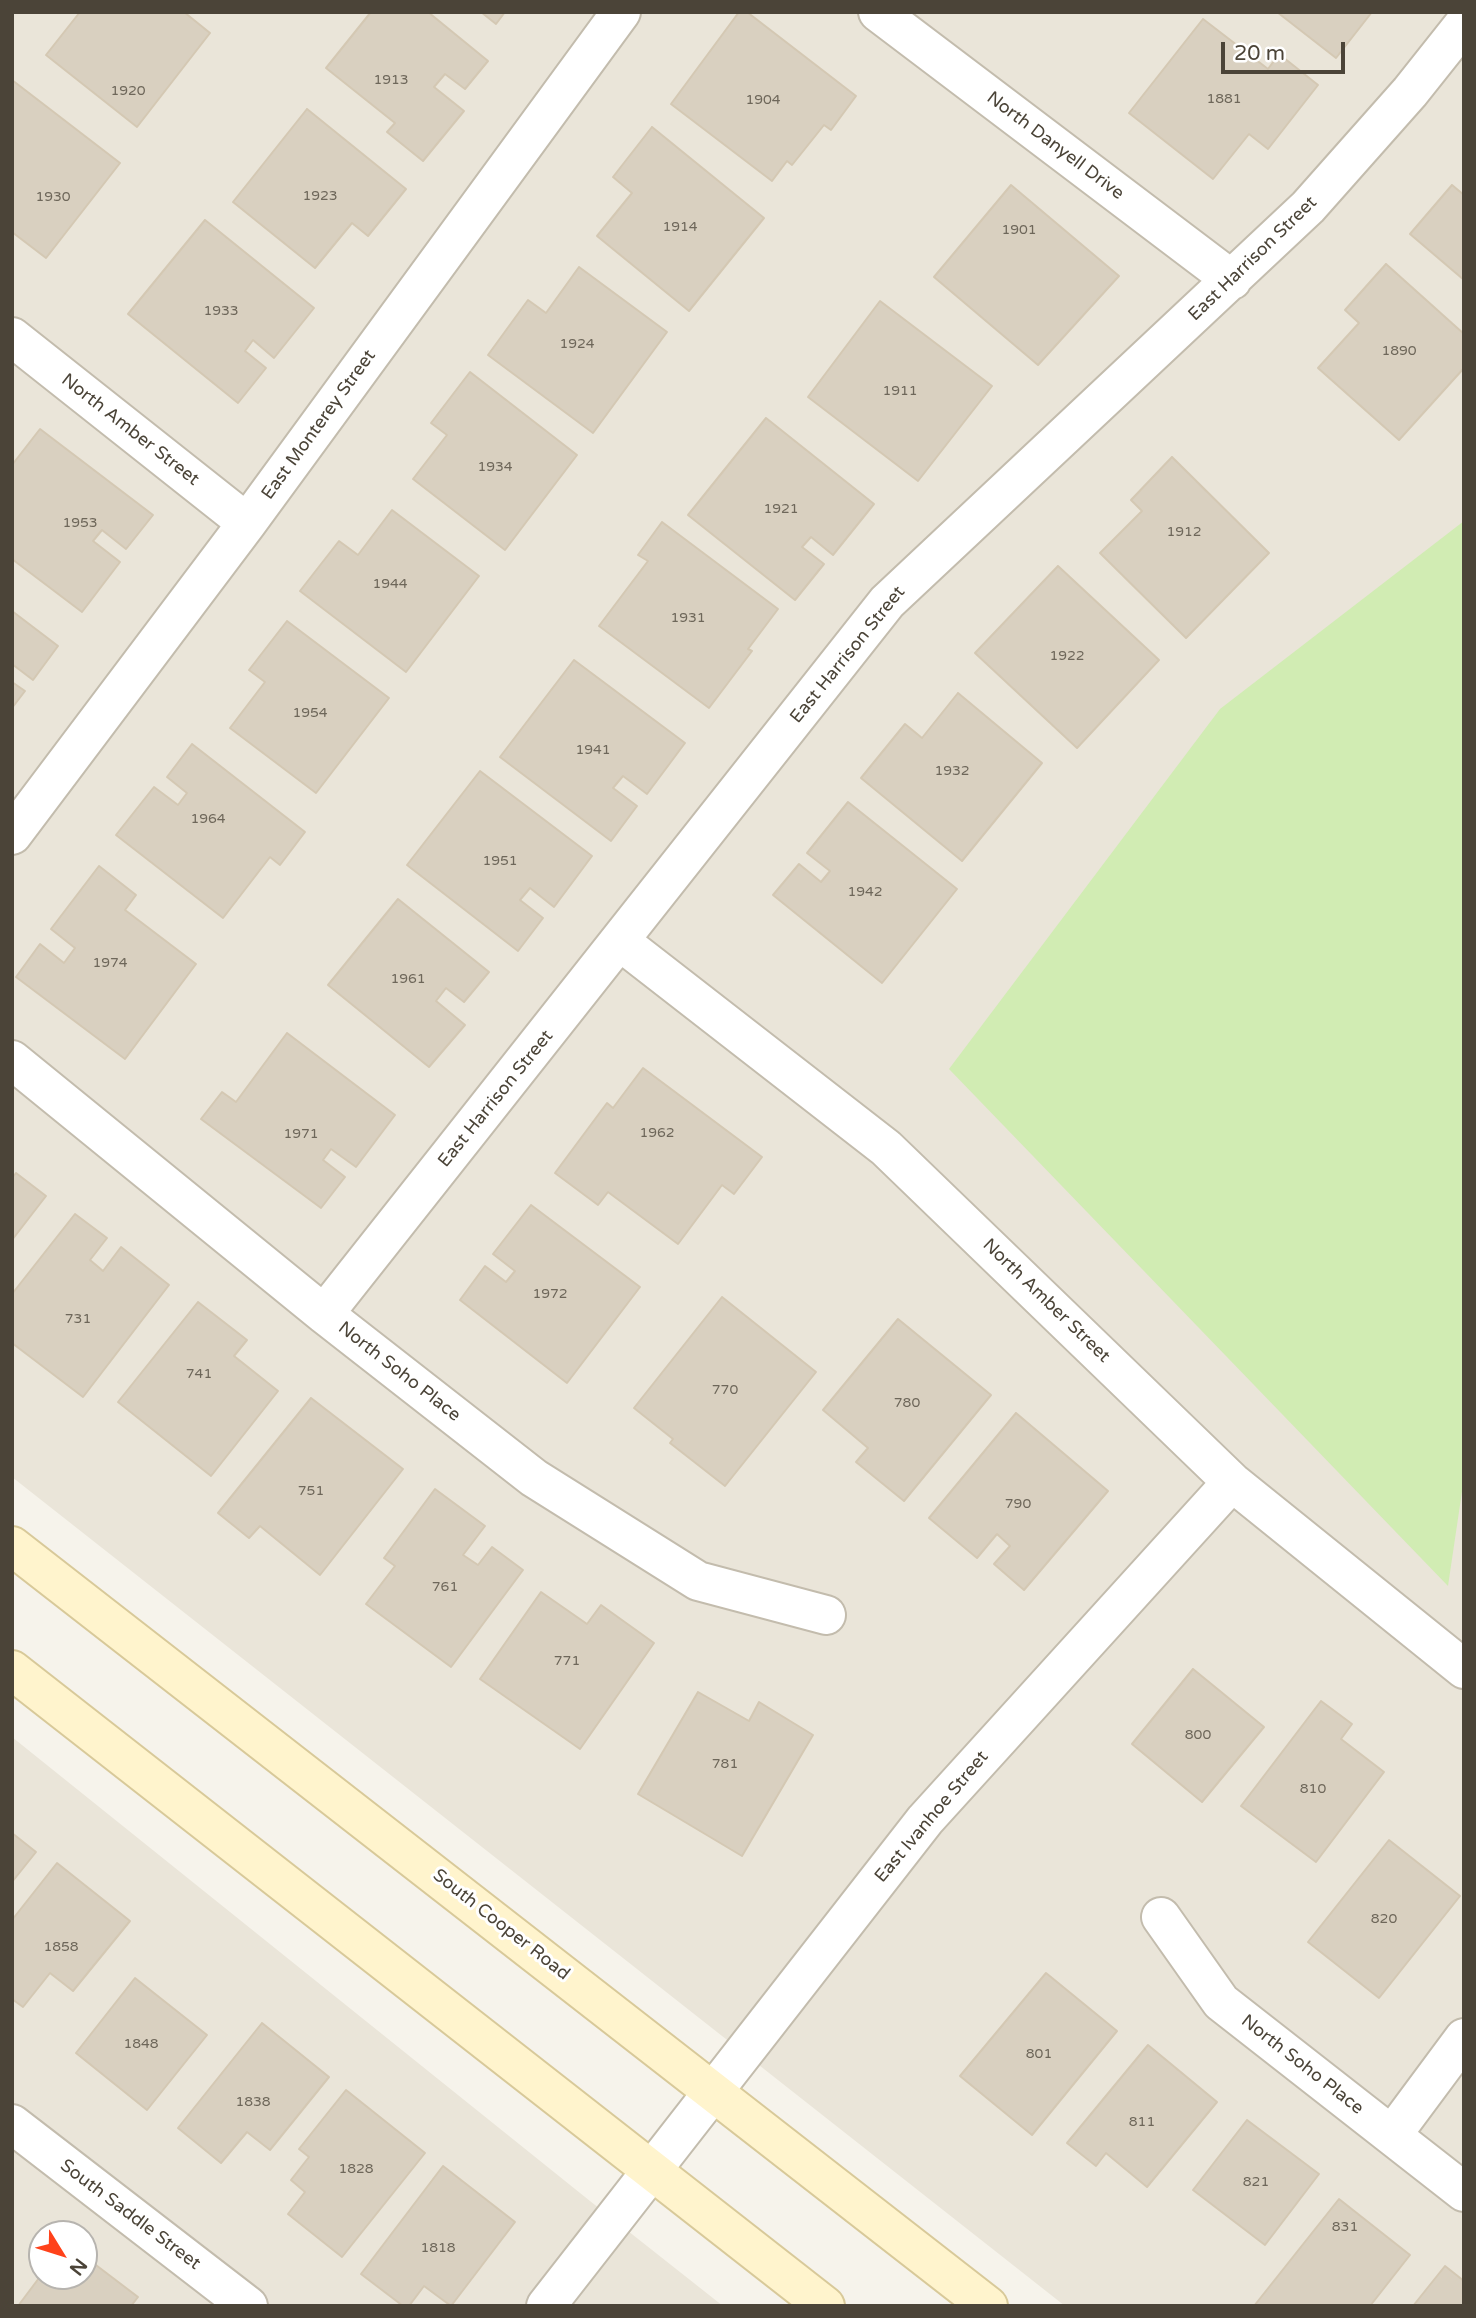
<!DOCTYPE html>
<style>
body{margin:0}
#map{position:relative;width:1476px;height:2318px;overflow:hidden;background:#f6f3eb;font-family:"Varela Round",sans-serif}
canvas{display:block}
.frame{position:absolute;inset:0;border:14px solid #4b4438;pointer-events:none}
.north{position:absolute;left:28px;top:2220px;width:70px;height:70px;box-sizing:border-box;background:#fff;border:2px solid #b7b4af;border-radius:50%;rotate:128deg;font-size:19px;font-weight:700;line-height:28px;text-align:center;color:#4b4438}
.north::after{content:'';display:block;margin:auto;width:24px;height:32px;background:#ff421a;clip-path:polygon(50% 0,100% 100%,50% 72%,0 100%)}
.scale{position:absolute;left:1221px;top:42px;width:124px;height:32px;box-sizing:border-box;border:4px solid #4b4438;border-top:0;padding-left:9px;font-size:21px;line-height:24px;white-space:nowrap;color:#4b4438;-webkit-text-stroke:5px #fff;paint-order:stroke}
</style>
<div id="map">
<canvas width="1476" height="2318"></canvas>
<div class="frame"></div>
<div class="north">N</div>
<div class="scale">20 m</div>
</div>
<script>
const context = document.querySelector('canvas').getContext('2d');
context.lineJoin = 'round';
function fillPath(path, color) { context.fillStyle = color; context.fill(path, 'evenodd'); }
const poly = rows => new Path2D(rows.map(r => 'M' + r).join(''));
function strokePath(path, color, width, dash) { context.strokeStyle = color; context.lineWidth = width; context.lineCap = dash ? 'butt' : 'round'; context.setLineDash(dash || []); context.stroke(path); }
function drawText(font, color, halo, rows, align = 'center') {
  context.font = font + ' "Varela Round",sans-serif'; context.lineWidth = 6; context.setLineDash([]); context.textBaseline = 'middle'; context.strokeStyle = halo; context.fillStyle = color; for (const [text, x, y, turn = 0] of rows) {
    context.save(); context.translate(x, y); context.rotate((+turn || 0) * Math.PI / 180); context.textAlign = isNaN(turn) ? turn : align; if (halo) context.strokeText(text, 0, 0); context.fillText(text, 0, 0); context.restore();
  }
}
fillPath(poly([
 [12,12,1464,12,1464,2306,1065,2306,12,1477],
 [12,1737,590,2201,723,2306,12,2306],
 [42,2234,84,2234,84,2276,42,2276]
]), '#eae5d9');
fillPath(poly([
 [1464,521,1464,1478,1448,1586,949,1069,1220,709]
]), '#d1ecb3');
const building = poly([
 [80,12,184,12,210,33,137,127,46,55,80,12],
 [371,12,428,12,488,61,465,89,445,74,434,87,464,111,423,161,387,132,395,123,326,68,371,12],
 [481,12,505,12,496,24,481,12],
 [739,12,747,12,856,96,831,130,824,125,792,165,787,161,772,181,671,104,739,12],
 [1277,12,1372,12,1336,58,1277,12],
 [1203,19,1268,69,1279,54,1318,85,1268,149,1249,134,1213,179,1129,113,1203,19],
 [12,80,120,163,46,258,12,232,12,80],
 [307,109,406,189,368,236,352,223,315,268,233,202,307,109],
 [652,127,764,218,689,311,597,236,632,193,613,177,652,127],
 [1011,185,1119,276,1038,365,934,277,1011,185],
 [1452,185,1464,195,1464,280,1410,234,1452,185],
 [205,220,314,308,274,358,253,340,245,351,266,368,238,403,128,314,205,220],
 [1386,264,1464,334,1464,368,1399,440,1318,368,1359,323,1345,310,1386,264],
 [579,267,667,332,593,433,488,355,528,300,546,313,579,267],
 [880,301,992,386,918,481,808,397,880,301],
 [470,372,577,455,505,550,413,479,447,435,431,423,470,372],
 [766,418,874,504,833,555,811,537,802,547,824,564,795,600,688,515,766,418],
 [40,429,153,515,126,549,102,530,93,541,120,562,82,612,12,559,12,465,40,429],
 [1172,457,1269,553,1186,638,1100,553,1142,511,1131,500,1172,457],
 [392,510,479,576,406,672,300,591,339,541,358,555,392,510],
 [662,522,778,609,748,649,752,651,709,708,599,626,648,561,638,555,662,522],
 [1058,566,1159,660,1077,748,975,653,1058,566],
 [12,611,58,646,33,680,12,664,12,611],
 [287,621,389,698,316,793,230,728,265,682,249,670,287,621],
 [574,660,685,743,647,794,623,776,613,788,637,806,611,841,500,757,574,660],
 [12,682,25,691,12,708,12,682],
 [958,693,1042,763,962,861,861,778,905,724,922,738,958,693],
 [192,744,305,832,280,865,270,857,223,918,116,835,154,787,178,805,187,793,167,777,192,744],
 [480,771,592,856,554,907,530,888,520,900,543,918,518,951,407,865,480,771],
 [848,802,957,889,882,983,773,895,799,864,821,882,830,871,807,853,848,802],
 [99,866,136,895,125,910,196,964,125,1059,16,977,40,944,64,963,75,948,51,929,99,866],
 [398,899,489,972,464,1002,446,988,436,1001,465,1025,429,1067,328,985,398,899],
 [287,1033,395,1115,356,1167,331,1149,323,1160,345,1177,321,1208,201,1119,222,1092,236,1102,287,1033],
 [643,1068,762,1157,734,1194,722,1185,678,1244,608,1192,598,1205,555,1173,607,1103,613,1108,643,1068],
 [16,1173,46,1196,12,1240,12,1178,16,1173],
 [531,1205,640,1287,567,1383,460,1300,485,1266,506,1282,515,1271,493,1254,531,1205],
 [75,1214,107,1238,90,1260,103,1271,121,1247,169,1285,83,1397,12,1343,12,1294,75,1214],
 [722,1297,816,1372,725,1486,670,1443,673,1439,634,1408,722,1297],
 [198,1302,247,1340,234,1356,278,1391,211,1476,118,1402,198,1302],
 [898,1319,991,1395,904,1501,856,1462,868,1448,823,1410,898,1319],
 [311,1398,403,1469,320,1575,260,1526,249,1538,218,1513,311,1398],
 [1016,1413,1108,1491,1024,1590,994,1564,1010,1546,997,1534,977,1558,929,1518,1016,1413],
 [435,1489,485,1526,463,1555,478,1565,492,1547,523,1570,451,1667,366,1604,395,1566,384,1558,435,1489],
 [541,1592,587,1624,601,1605,654,1643,580,1749,480,1679,541,1592],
 [1193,1669,1264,1727,1202,1802,1132,1744,1193,1669],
 [698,1692,749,1721,759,1702,813,1735,742,1856,638,1794,698,1692],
 [1321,1701,1352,1724,1341,1739,1384,1772,1316,1862,1241,1806,1321,1701],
 [12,1833,36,1852,12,1882,12,1833],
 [1389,1840,1460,1896,1379,1998,1308,1942,1389,1840],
 [57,1863,130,1921,73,1991,50,1973,23,2007,12,1999,12,1920,57,1863],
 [1046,1973,1117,2031,1032,2135,960,2076,1046,1973],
 [135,1978,207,2035,147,2110,76,2053,135,1978],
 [262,2023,329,2077,270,2150,247,2132,221,2163,178,2128,262,2023],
 [1148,2045,1217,2102,1147,2187,1106,2153,1096,2166,1067,2143,1148,2045],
 [346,2090,425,2153,342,2257,288,2214,305,2192,291,2180,309,2157,299,2149,346,2090],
 [1247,2120,1319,2174,1265,2245,1193,2190,1247,2120],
 [443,2166,515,2222,451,2306,424,2286,409,2306,403,2306,361,2274,443,2166],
 [1339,2199,1410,2255,1370,2306,1254,2306,1339,2199],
 [84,2256,138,2297,131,2306,18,2306,42,2274,84,2276,84,2256],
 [1445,2266,1464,2281,1464,2306,1413,2306,1445,2266]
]);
fillPath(building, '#d9d0c0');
strokePath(building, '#d4c8b3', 2);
const street = poly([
 [878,12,1232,280],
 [12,337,247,523],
 [12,835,247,523,621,12],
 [621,942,886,1148,1232,1482,1464,1669],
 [12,1060,324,1314,534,1478,698,1581,826,1615],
 [324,1314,887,602,1308,207,1410,92,1464,24],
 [1161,1917,1221,2002,1464,2192],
 [12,2124,248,2306],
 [1392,2135,1464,2038],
 [546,2306,925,1820,1232,1482]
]);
const secondary = poly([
 [12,1546,988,2306],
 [12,1670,825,2306]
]);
strokePath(street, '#c3bcad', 42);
strokePath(secondary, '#d8c999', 42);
strokePath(street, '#fff', 38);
strokePath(secondary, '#fff4cd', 38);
drawText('14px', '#6e675a', null, [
 ["1913",391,80],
 ["1920",128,91],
 ["1881",1224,99],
 ["1904",763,100],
 ["1923",320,196],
 ["1930",53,197],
 ["1914",680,227],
 ["1901",1019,230],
 ["1933",221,311],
 ["1924",577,344],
 ["1890",1399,351],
 ["1911",900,391],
 ["1934",495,467],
 ["1921",781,509],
 ["1953",80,523],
 ["1912",1184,532],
 ["1944",390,584],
 ["1931",688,618],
 ["1922",1067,656],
 ["1954",310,713],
 ["1941",593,750],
 ["1932",952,771],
 ["1964",208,819],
 ["1951",500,861],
 ["1942",865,892],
 ["1974",110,963],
 ["1961",408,979],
 ["1962",657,1133],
 ["1971",301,1134],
 ["1972",550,1294],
 ["731",78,1319],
 ["741",199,1374],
 ["770",725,1390],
 ["780",907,1403],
 ["751",311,1491],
 ["790",1018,1504],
 ["761",445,1587],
 ["771",567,1661],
 ["800",1198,1735],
 ["781",725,1764],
 ["810",1313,1789],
 ["820",1384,1919],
 ["1858",61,1947],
 ["1848",141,2044],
 ["801",1039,2054],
 ["1838",253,2102],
 ["811",1142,2122],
 ["1828",356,2169],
 ["821",1256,2182],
 ["831",1345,2227],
 ["1818",438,2248]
]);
drawText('18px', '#4b4438', '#fff', [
 ["North Danyell Drive",1055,146,37],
 ["East Harrison Street",1253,259,-44],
 ["East Monterey Street",319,425,-54],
 ["North Amber Street",130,430,38],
 ["East Harrison Street",848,655,-51],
 ["East Harrison Street",496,1099,-51],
 ["North Amber Street",1046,1301,44],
 ["North Soho Place",399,1372,38],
 ["East Ivanhoe Street",932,1817,-50],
 ["South Cooper Road",501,1925,38],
 ["North Soho Place",1302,2065,38],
 ["South Saddle Street",130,2215,37]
]);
</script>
